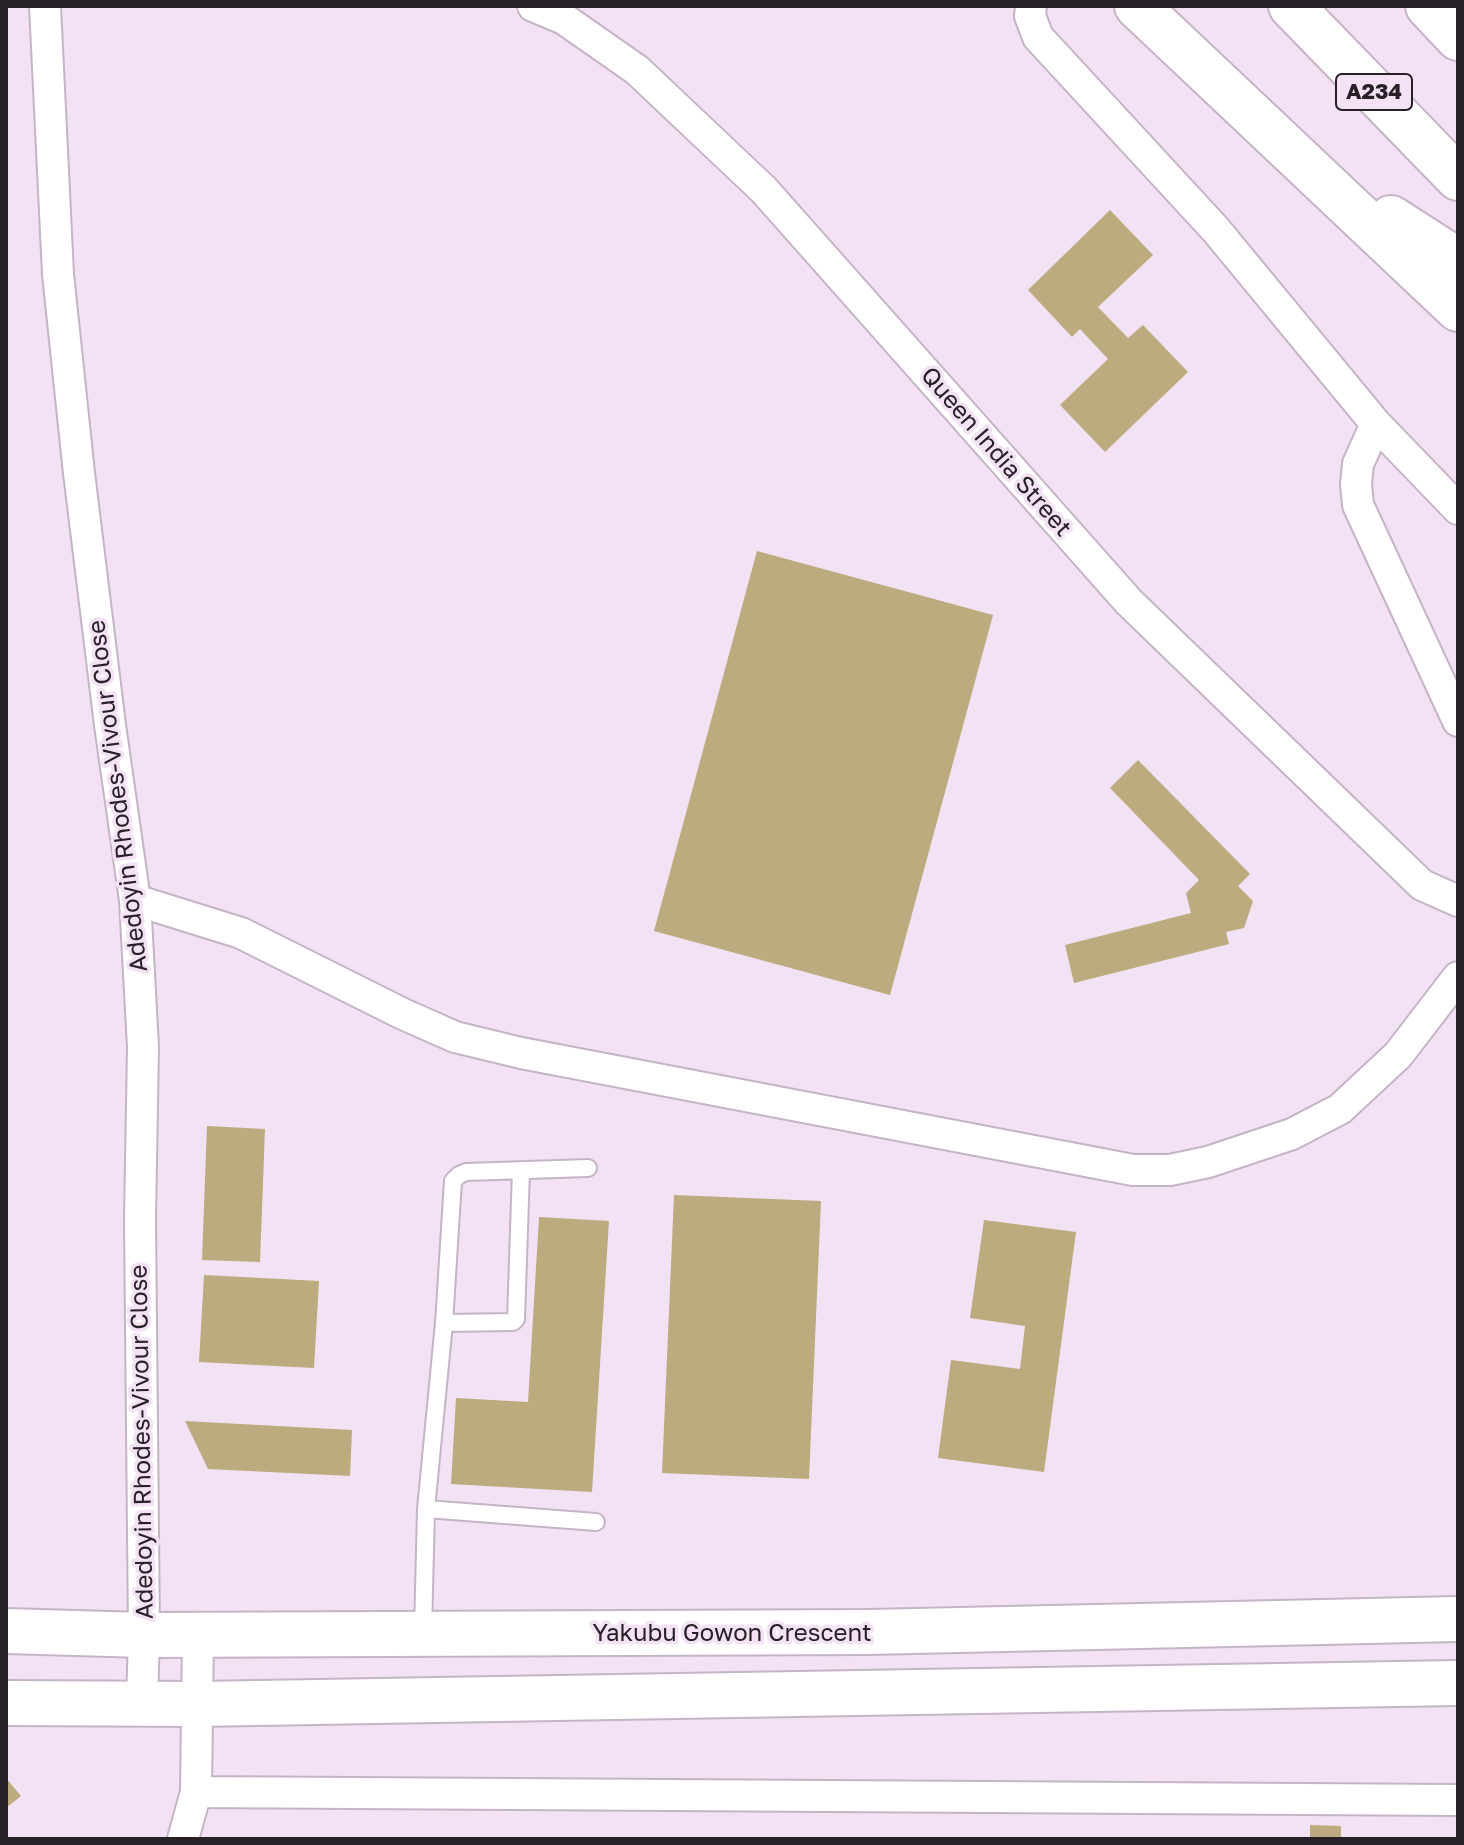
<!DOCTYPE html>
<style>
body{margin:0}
#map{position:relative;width:1464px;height:1845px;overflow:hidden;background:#f2e2f3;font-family:"Golos Text",sans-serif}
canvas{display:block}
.frame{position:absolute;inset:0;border:8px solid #272127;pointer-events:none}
</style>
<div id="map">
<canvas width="1464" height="1845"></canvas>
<div class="frame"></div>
</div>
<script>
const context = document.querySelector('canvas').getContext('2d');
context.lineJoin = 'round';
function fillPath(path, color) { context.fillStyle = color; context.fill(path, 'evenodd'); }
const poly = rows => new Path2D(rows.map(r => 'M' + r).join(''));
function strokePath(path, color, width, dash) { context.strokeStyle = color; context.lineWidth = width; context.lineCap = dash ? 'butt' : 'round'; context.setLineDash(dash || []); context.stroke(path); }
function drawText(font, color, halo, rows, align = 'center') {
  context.font = font + ' "Golos Text",sans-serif'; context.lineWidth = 7; context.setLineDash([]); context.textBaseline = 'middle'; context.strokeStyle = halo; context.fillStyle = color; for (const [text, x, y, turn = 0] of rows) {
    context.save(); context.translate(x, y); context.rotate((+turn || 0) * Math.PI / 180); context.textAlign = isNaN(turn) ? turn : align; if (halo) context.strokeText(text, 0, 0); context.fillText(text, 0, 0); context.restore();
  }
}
fillPath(poly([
 [1110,210,1153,255,1098,307,1128,338,1143,325,1188,372,1105,452,1060,405,1108,359,1080,329,1072,337,1028,290],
 [757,551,993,615,890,995,654,931],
 [1138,760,1250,874,1238,886,1253,901,1244,928,1226,932,1229,944,1074,983,1065,945,1191,913,1186,893,1199,880,1110,788],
 [207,1126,265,1129,260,1262,202,1260],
 [674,1195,821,1201,809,1479,662,1473],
 [539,1217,609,1221,592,1492,451,1484,456,1398,528,1402],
 [984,1220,1076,1232,1044,1472,938,1458,951,1360,1020,1369,1025,1326,970,1318],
 [204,1275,319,1281,314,1368,199,1362],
 [185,1421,352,1430,350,1476,208,1469],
 [6,1778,21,1796,6,1808],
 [1310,1825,1341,1826,1341,1839,1310,1839]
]), '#bcab7e');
const lane = poly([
 [444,1323,513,1322,516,1319,521,1170],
 [426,1509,596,1522],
 [423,1632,426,1509,444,1323,453,1181,459,1175,466,1172,588,1168]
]);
const street = poly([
 [45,6,58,274,79,473,110,725,135,900,143,1047,140,1220,144,1635,142,1704],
 [533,6,564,19,637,70,764,190,1129,602,1422,885,1458,901],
 [1031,6,1030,16,1038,37,1216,230,1376,424,1458,509],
 [1376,424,1358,464,1356,484,1358,505,1458,721],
 [135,900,241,933,403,1014,455,1037,521,1053,1133,1170,1170,1170,1208,1162,1292,1134,1340,1109,1398,1055,1458,977],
 [196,1792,1458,1800],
 [183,1839,196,1792,198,1635]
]);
const secondary = poly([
 [6,1631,144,1635,869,1632,1458,1619],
 [6,1703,197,1704,1458,1683]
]);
const highway = poly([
 [1137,6,1458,309],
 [1291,6,1458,178],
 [1428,6,1458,38],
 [1391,218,1458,261]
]);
strokePath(lane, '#c4b4c5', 20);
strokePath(street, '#c4b4c5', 34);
strokePath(secondary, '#c4b4c5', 48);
strokePath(highway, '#c4b4c5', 48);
strokePath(lane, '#fff', 16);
strokePath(street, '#fff', 30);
strokePath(secondary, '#fff', 44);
strokePath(highway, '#fff', 44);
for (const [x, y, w] of [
 [1374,92,76]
]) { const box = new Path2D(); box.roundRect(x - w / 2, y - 18, w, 36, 6); context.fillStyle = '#f2e2f3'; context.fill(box); strokePath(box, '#272127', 2); }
drawText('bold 22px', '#272127', null, [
 ["A234",1374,92]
]);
drawText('24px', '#272127', '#f2e2f3', [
 ["Queen India Street",996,452,49],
 ["Adedoyin Rhodes-Vivour Close",118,796,-97],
 ["Adedoyin Rhodes-Vivour Close",142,1442,-91],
 ["Yakubu Gowon Crescent",732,1633]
]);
</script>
